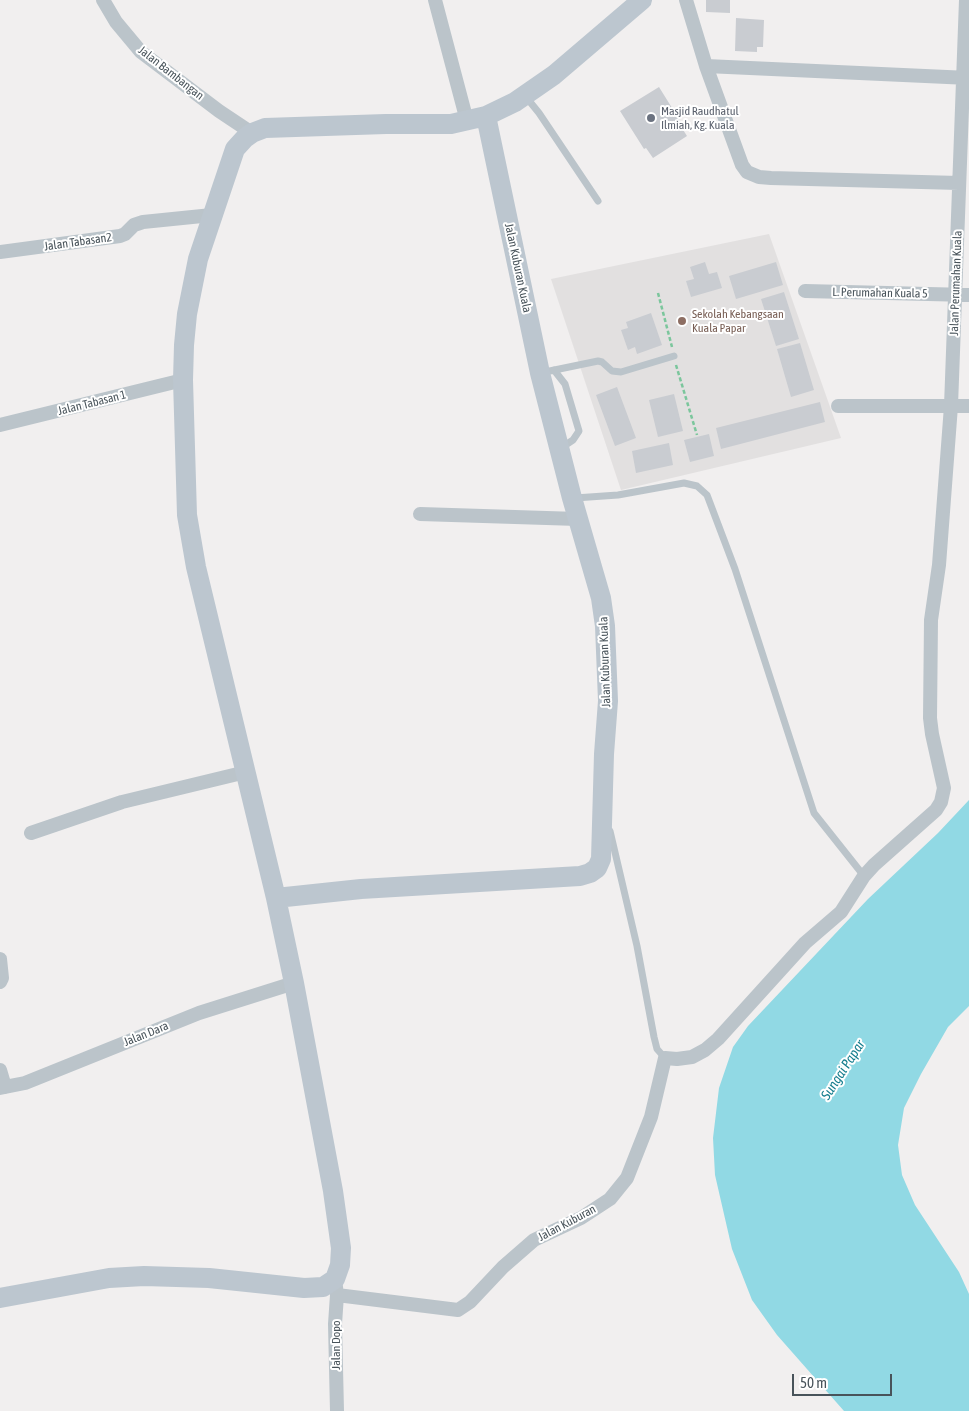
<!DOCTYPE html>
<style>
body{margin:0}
#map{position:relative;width:969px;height:1411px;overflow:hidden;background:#f1efef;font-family:"Asap Condensed",sans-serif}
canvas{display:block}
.scale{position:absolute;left:792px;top:1374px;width:100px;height:22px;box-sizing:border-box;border:2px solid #48535a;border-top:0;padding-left:6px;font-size:15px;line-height:18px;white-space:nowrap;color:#48535a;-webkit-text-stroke:4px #fff;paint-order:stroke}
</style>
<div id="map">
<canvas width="969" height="1411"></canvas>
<div class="scale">50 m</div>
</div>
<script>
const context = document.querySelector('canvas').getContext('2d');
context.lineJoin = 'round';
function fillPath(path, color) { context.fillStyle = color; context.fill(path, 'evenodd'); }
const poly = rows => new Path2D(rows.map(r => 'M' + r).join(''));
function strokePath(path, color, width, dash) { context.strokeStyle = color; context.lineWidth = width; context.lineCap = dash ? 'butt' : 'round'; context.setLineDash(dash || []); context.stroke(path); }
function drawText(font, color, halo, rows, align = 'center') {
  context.font = font + ' "Asap Condensed",sans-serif'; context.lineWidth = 4; context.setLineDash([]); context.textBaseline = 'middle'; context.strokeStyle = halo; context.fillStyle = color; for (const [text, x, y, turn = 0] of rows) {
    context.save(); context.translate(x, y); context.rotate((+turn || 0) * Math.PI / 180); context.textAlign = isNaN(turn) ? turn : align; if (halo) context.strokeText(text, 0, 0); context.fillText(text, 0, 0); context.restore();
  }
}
fillPath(poly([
 [769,234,841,438,621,490,551,279]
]), '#e2e0e0');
fillPath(poly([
 [969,800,969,1006,948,1027,921,1074,904,1108,898,1145,902,1175,915,1205,959,1272,969,1294,969,1411,844,1411,777,1335,752,1300,732,1249,715,1175,713,1138,719,1088,733,1047,748,1026,868,899,938,833]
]), '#91d9e4');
fillPath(poly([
 [706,0,730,0,730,13,706,12],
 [736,18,764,20,763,47,757,47,757,52,735,51],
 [659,87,682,124,680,125,687,136,653,158,646,148,644,149,620,111],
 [705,262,709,274,717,272,722,288,691,297,686,281,694,279,690,267],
 [776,262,783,285,736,299,729,276],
 [784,292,799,339,776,346,761,299],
 [651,313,662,345,637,354,635,347,628,350,621,330,628,328,626,322],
 [800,343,814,390,791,397,777,349],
 [617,387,636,438,615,446,596,395],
 [674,394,683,431,658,437,649,400],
 [820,402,825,422,721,449,716,428],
 [709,434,714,456,690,462,684,440],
 [669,443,673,465,636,473,632,451]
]), '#c9ccd1');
strokePath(poly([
 [658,293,672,347],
 [676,365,697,435]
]), '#7bc69c', 2.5, [4, 2.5]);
strokePath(poly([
 [526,97,539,113,598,201],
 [554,370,565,384,579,431,573,440,561,448],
 [540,373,598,361,602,362,612,371,621,372,674,356],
 [575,498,618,495,684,483,697,486,707,495,735,569,814,813,864,876],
 [610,831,637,946,654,1037,657,1049,665,1058]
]), '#bbc4ca', 7);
strokePath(poly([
 [103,0,116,22,141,52,219,111,252,133],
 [435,0,467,121],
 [686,0,706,66,742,165,747,172,759,177,771,178,959,183],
 [706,66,969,78],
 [0,252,120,236,125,234,134,225,143,222,212,215],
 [805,291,969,295],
 [838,406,969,406],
 [0,425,183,380],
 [420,514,578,519],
 [31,833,122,802,246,772],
 [0,959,2,978,0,982],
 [0,1070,5,1087],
 [0,1088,25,1083,199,1013,294,983],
 [336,1287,337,1295,335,1324,337,1411],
 [337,1295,458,1310,470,1302,503,1267,534,1240,581,1218,610,1199,627,1178,651,1117,665,1058,677,1059,692,1057,705,1050,718,1039,805,943,841,912,864,876,874,865,936,810,941,802,944,788,932,734,930,718,931,620,939,565,951,406,966,0]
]), '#bbc4ca', 14);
strokePath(poly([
 [276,898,361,889,580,876,590,873,597,868,601,859,604,754,608,701,605,626,601,598,572,498,540,373,486,116],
 [0,1298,109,1278,144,1276,209,1278,304,1288,323,1287,335,1279,340,1265,341,1248,333,1191,294,983,276,898,196,567,187,515,183,380,184,345,187,314,198,259,235,149,245,138,252,133,265,128,386,124,451,124,486,116,515,102,554,75,642,0]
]), '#bcc6cf', 20);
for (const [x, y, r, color] of [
 [651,118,5,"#6b7280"],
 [682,321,5,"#8d6e63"]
]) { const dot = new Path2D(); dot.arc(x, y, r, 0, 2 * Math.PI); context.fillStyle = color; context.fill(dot); strokePath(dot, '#fff', 2); }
drawText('12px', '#48535a', '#fff', [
 ["Jalan Bambangan",171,73,38],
 ["Jalan Tabasan2",78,242,-8],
 ["Jalan Kuburan Kuala",518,268,78],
 ["Jalan Perumahan Kuala",956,283,-88],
 ["L. Perumahan Kuala 5",880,293,1],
 ["Jalan Tabasan 1",92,403,-14],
 ["Jalan Kuburan Kuala",605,662,-92],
 ["Jalan Dara",146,1034,-22],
 ["Jalan Kuburan",567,1223,-28],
 ["Jalan Dopo",336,1345,-90]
]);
drawText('12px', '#5b616d', '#fff', [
 ["Masjid Raudhatul",661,111],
 ["Ilmiah, Kg. Kuala",661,125]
], 'left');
drawText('12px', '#785e54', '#fff', [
 ["Sekolah Kebangsaan",692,314],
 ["Kuala Papar",692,328]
], 'left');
drawText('italic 14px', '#177f8f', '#fff', [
 ["Sungai Papar",843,1070,-57]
]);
</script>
